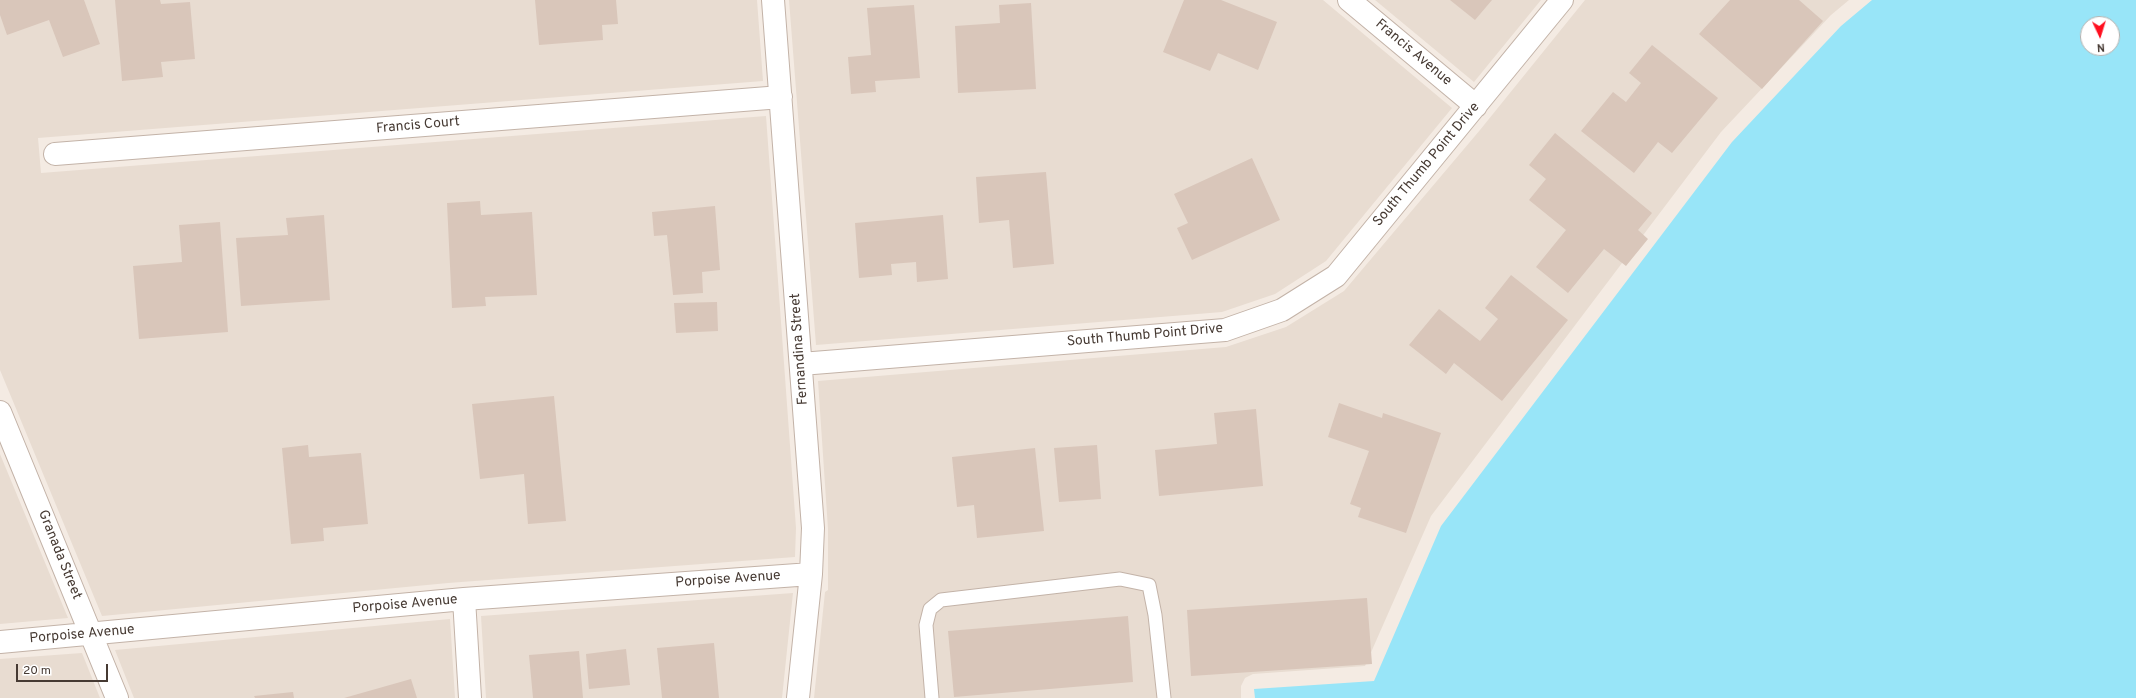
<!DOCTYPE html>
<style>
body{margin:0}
#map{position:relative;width:2136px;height:698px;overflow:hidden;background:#f4ebe3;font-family:Overpass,sans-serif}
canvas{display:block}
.north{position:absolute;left:2080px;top:16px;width:40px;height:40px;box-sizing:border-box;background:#fff;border:1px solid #b5b0ad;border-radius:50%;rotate:176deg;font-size:11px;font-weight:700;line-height:16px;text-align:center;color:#463a33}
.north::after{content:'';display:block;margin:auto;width:14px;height:18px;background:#ff0f1f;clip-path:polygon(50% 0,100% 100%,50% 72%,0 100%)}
.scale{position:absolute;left:16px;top:664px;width:92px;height:18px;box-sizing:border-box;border:2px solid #463a33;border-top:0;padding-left:5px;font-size:12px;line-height:14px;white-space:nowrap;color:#463a33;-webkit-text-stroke:3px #fff;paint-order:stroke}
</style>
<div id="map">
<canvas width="2136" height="698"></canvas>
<div class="north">N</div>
<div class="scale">20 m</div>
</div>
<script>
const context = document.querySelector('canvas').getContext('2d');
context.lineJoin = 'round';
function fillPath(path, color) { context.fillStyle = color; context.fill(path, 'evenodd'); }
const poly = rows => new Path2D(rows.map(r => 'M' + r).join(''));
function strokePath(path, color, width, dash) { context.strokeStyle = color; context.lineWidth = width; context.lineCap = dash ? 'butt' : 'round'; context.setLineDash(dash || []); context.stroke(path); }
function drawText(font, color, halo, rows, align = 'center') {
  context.font = font + ' Overpass,sans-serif'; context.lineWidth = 3.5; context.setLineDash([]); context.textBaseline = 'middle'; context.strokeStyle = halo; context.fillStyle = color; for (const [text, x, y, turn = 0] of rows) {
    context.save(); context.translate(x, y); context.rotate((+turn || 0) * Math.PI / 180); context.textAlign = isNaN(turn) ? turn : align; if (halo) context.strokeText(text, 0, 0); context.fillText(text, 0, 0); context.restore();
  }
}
fillPath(poly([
 [0,0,757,0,763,81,38,138,41,173,766,116,796,528,795,557,448,583,102,616,0,370],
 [789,0,1323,0,1452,108,1326,261,1275,294,1222,312,816,345],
 [1375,0,1541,0,1474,82],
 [1585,0,1849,0,1831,15,1721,132,1431,516,1365,666,1253,674,1245,678,1241,686,1241,698,814,698,825,592,828,590,828,529,818,381,1226,347,1286,327,1344,291,1480,130],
 [0,454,68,618,0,624],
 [793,593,782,698,486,698,481,616],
 [450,619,455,698,134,698,115,650],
 [82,653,100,698,0,698,0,659]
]), '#e8dcd1');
fillPath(poly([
 [1872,0,2136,0,2136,698,1255,698,1254,689,1374,681,1441,526,1732,142,1841,26],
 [2088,24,2112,24,2112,48,2088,48]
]), '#98e5f8');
fillPath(poly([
 [0,0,84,0,100,44,63,57,49,20,7,35,0,15],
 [115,0,160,0,161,4,190,2,195,59,161,62,163,77,122,81],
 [535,0,616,0,618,24,602,25,603,40,539,45],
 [1184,0,1221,0,1277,22,1258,70,1218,53,1210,71,1163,52],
 [1450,0,1492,0,1475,20],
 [1730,0,1799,0,1823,21,1762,89,1699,34],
 [1031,3,1036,89,958,93,955,26,1000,23,999,5],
 [914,5,920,78,875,81,876,92,851,94,848,57,871,55,867,8],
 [1652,45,1718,98,1672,153,1658,142,1634,173,1581,131,1613,92,1626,102,1641,83,1629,73],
 [1555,133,1652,213,1638,230,1648,239,1626,266,1604,249,1568,293,1536,267,1566,230,1529,200,1546,179,1529,165],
 [1252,158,1280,220,1192,260,1177,228,1188,223,1174,194],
 [1046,172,1054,264,1013,268,1009,220,979,223,976,177],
 [480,201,481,215,532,212,537,295,485,297,486,306,452,308,447,203],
 [715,206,720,270,702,272,703,293,673,295,667,235,654,236,652,212],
 [324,215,330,300,241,306,236,238,288,235,286,218],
 [943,215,948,279,917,282,916,262,891,264,892,275,859,278,855,223],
 [220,222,228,332,139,339,133,266,182,262,179,225],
 [1511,275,1568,320,1502,401,1454,363,1446,374,1409,345,1439,309,1480,341,1498,319,1485,308],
 [717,302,718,331,676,333,674,303],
 [554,396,566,521,528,524,524,474,480,479,472,404],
 [1339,403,1382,418,1383,413,1441,433,1406,533,1358,517,1361,508,1350,504,1369,451,1328,437],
 [1256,409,1263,486,1159,496,1155,450,1217,444,1214,413],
 [308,445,309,457,361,453,368,524,323,528,324,541,291,544,282,448],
 [1097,445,1101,499,1059,502,1054,448],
 [1035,448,1044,531,977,538,974,505,957,507,952,457],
 [1367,598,1372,664,1191,676,1187,610],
 [1128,616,1133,682,954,697,948,631],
 [714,643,719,698,662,698,657,648],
 [626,649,630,685,589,689,586,654],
 [579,651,583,698,533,698,529,655],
 [411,679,417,698,344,698],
 [293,692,294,698,255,698,254,696]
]), '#d9c6ba');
const lane = poly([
 [932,698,926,625,930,609,941,600,1120,579,1149,585,1155,615,1164,698]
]);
const street = poly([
 [773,0,813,528,811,574,798,698],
 [1349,0,1476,106],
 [55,154,781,97],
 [801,364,1225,330,1282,310,1336,276,1562,0],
 [0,412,117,698],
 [464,599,470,698],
 [0,642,464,599,811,574]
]);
strokePath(lane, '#c3b3a8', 15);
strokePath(street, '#c3b3a8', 24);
strokePath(lane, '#fff', 13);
strokePath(street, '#fff', 22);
drawText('14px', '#463a33', '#fff', [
 ["Francis Avenue",1413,53,40],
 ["Francis Court",418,126,-5],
 ["South Thumb Point Drive",1427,165,-50],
 ["South Thumb Point Drive",1145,336,-5],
 ["Fernandina Street",800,349,-94],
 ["Granada Street",59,555,68],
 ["Porpoise Avenue",728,580,-4],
 ["Porpoise Avenue",405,605,-5],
 ["Porpoise Avenue",82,635,-5]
]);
</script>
